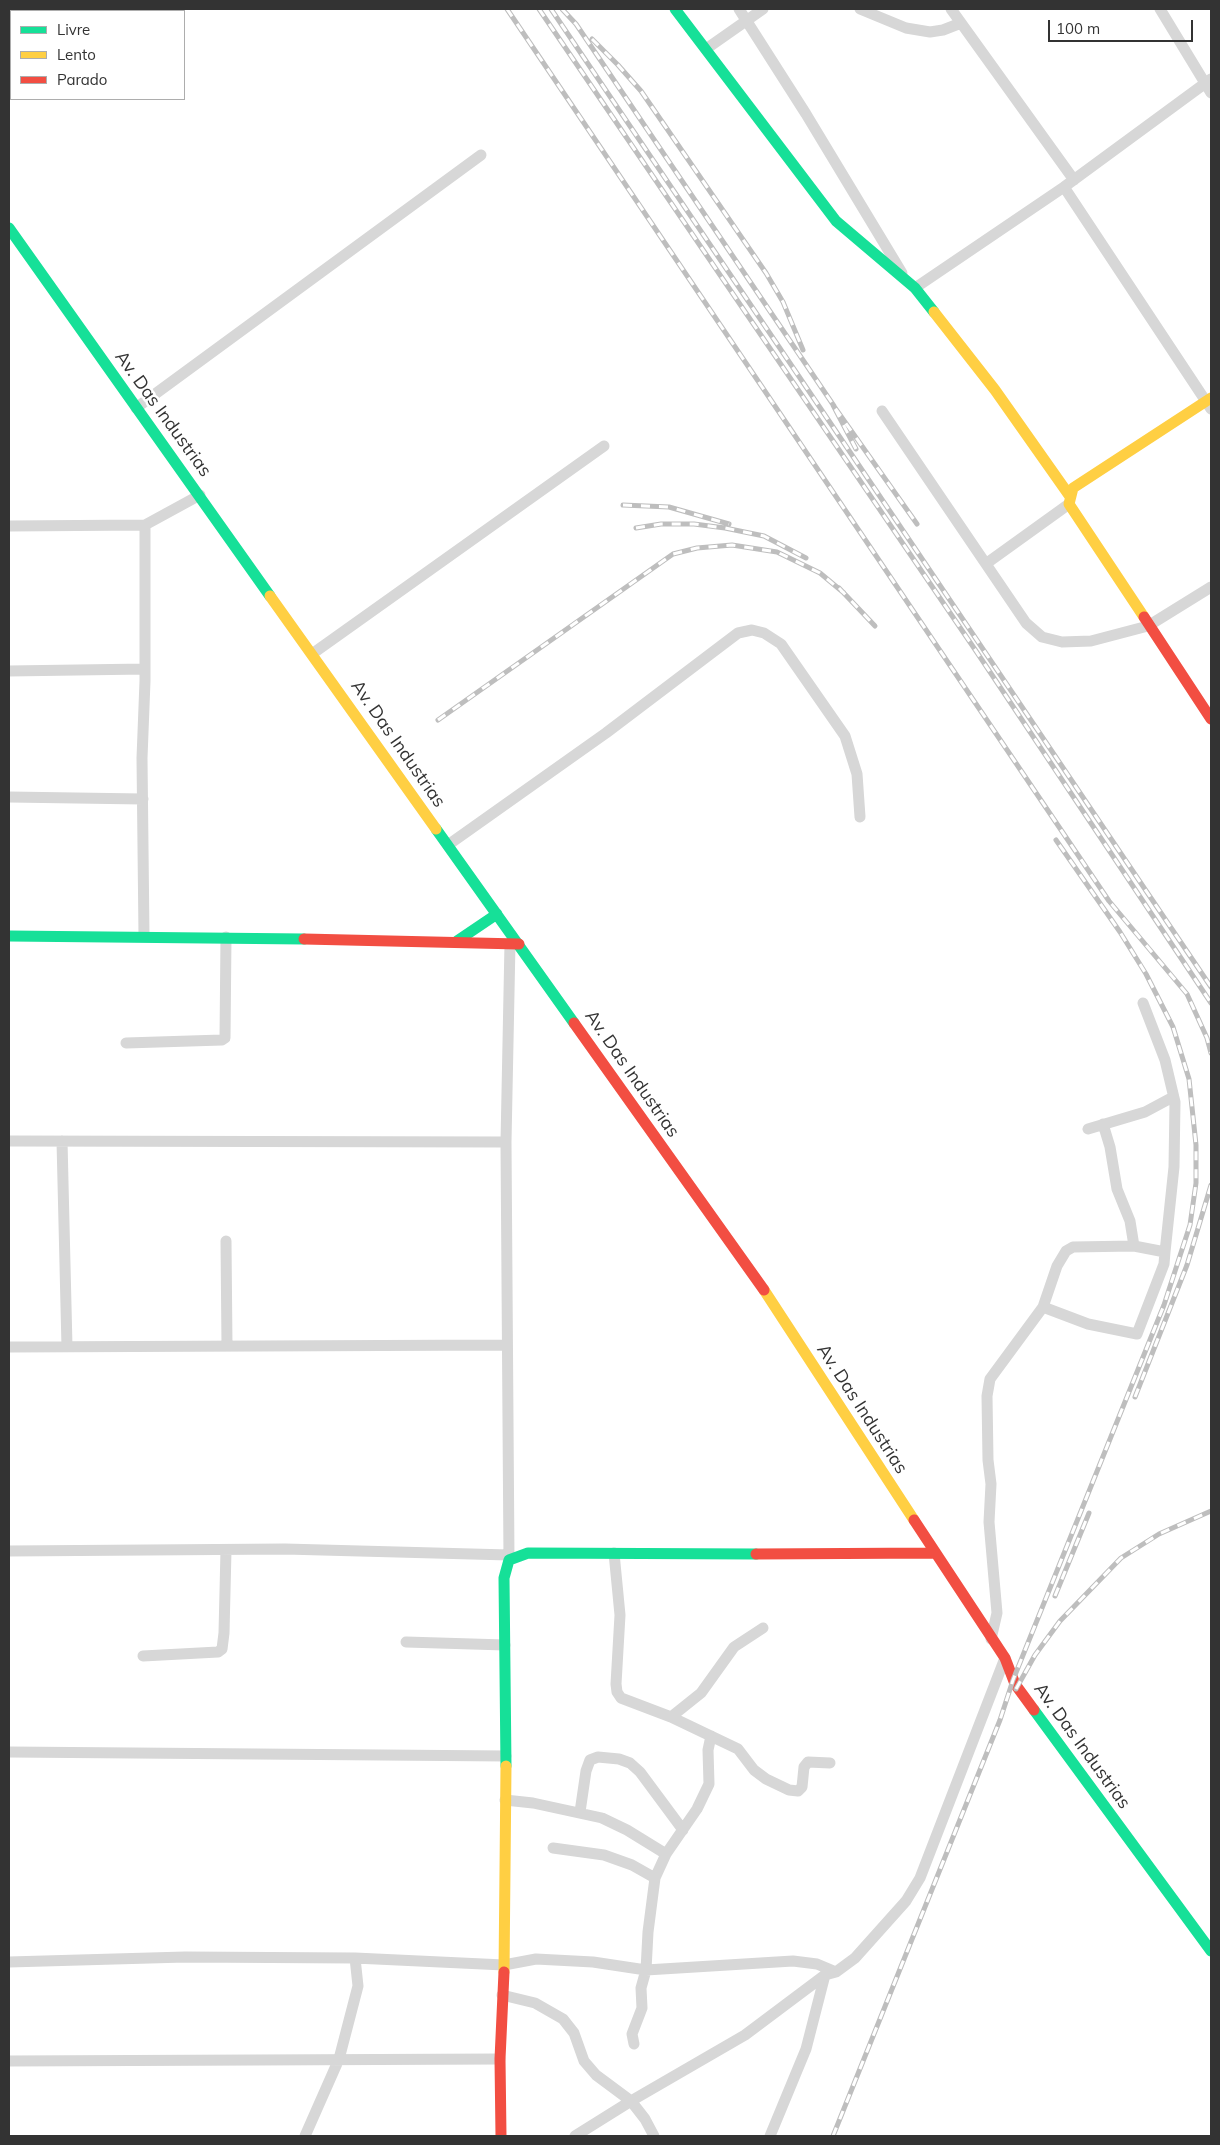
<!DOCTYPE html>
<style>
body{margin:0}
#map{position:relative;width:1220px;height:2145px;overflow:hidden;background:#fff;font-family:Mulish,sans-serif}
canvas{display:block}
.frame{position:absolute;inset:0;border:10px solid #333;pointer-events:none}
.legend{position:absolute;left:10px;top:10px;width:175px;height:90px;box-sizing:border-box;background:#fff;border:1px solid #adadad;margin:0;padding:6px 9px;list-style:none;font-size:15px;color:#333}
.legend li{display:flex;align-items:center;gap:10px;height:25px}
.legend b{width:25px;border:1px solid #adadad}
.scale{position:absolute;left:1048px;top:20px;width:145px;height:22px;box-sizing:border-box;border:2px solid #333;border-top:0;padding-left:6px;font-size:15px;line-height:18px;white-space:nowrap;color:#333;-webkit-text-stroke:4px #fff;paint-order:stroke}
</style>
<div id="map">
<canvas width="1220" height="2145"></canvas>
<div class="frame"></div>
<ul class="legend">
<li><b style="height:6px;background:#16e098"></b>Livre</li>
<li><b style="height:6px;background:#ffcf43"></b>Lento</li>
<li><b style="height:6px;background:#f24e42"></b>Parado</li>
</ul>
<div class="scale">100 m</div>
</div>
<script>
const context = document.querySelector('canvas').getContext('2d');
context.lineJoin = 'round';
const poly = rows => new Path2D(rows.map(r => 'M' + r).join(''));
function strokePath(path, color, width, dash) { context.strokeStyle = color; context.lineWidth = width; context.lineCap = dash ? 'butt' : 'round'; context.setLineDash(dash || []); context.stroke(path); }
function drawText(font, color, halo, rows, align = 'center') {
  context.font = font + ' Mulish,sans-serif'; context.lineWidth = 5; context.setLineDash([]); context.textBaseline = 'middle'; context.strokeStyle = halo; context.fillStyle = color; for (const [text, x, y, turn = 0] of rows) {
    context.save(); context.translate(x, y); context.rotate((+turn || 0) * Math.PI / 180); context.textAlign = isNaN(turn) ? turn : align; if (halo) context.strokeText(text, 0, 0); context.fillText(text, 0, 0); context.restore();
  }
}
strokePath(poly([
 [739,9,806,114,902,273],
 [860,9,906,28,930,32,943,30,961,23],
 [951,9,1074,180],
 [1160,9,1211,93],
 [706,49,763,9],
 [1064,187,1211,409],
 [915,288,1064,187,1211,79],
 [136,408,481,155],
 [882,411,1026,623,1042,637,1062,642,1091,641,1148,626,1211,587],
 [9,526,145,525,200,495],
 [987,563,1069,504],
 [312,654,604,446],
 [9,671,145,669],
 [9,797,143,799],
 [448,845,606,733,738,633,752,630,764,633,781,644,845,736,857,774,860,817],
 [144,936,142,758,145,681,145,525],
 [1143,1003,1165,1060,1175,1102,1174,1167,1165,1252],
 [126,1043,222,1040,225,1038,226,937],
 [1103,1124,1110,1147,1117,1189,1130,1221,1134,1246],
 [1088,1129,1145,1112,1173,1097],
 [9,1141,506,1142],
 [62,1141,67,1347],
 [226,1241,227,1346],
 [9,1347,506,1345],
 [9,1551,285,1549,509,1555],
 [614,1553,620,1615,616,1684,617,1692,621,1698,671,1717,738,1749,754,1770,766,1779,789,1790,798,1791,802,1787,804,1767,808,1762,830,1763],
 [509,1560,506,1142,510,943],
 [991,1639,997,1613,989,1522,991,1484,988,1460,987,1396,990,1379,1043,1307,1088,1324,1137,1334,1164,1264,1165,1252,1134,1246,1073,1247,1066,1251,1057,1266,1043,1307],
 [406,1642,505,1645],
 [143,1656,218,1652,222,1649,224,1633,226,1550],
 [671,1717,701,1693,734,1647,763,1628],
 [9,1752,506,1756],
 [505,1800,533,1803,602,1818,627,1830,666,1854],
 [580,1812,586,1771,590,1760,598,1757,619,1759,630,1763,640,1772,683,1830],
 [553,1848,604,1855,632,1865,655,1878],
 [9,1962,185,1957,355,1958,504,1965,536,1959,593,1962,646,1970,793,1961,817,1964,836,1972],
 [502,1995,535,2003,563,2019,574,2033,584,2061,596,2075,631,2101,645,2119,654,2136],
 [634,2044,632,2034,642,2008,641,1988,646,1970,648,1932,655,1878,666,1854,697,1809,709,1784,708,1750,711,1736],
 [9,2061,500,2059],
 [305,2136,339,2059,358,1986,355,1958],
 [575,2136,631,2101,745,2035,825,1975,836,1972,855,1958,906,1901,920,1878,1005,1658],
 [770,2136,806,2049,825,1975]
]), '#d7d7d7', 11);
strokePath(poly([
 [675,9,836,221,915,288,934,312],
 [9,228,270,596],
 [436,829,574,1023],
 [9,936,304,939],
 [457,941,497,914],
 [1034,1710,1211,1951],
 [506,1766,504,1578,509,1560,528,1553,756,1554]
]), '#16e098', 11);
strokePath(poly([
 [934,312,995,390,1069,495],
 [270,596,436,829],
 [1144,617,1069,504,1073,488,1211,398],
 [764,1290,914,1520],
 [504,1972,506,1766]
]), '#ffcf43', 11);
strokePath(poly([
 [1144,617,1211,719],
 [304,939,519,944],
 [574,1023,764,1290],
 [914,1520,1005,1658,1015,1684,1034,1710],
 [756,1554,934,1553],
 [501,2136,500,2059,504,1972]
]), '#f24e42', 11);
const rail = poly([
 [507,9,1109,901,1187,994,1207,1038,1211,1053],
 [539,9,976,651,1211,1003],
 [551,9,1211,987],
 [562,9,576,24,834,406],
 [592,39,618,65,641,91,766,273,783,302,803,350],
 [856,449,833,405,917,524],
 [623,505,669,507,729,524],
 [636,528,661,524,694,524,725,528,764,536,806,558],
 [839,588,875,626],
 [438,720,673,554,697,548,732,545,777,552,820,573,844,593],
 [1135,1397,1187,1265,1211,1185],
 [1055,1596,1089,1513],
 [1016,1689,1035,1655,1060,1621,1121,1558,1159,1534,1211,1511],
 [833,2136,1000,1720,1013,1680,1164,1305,1190,1225,1196,1183,1196,1145,1189,1079,1173,1027,1146,974,1120,932,1056,840]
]);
strokePath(rail, '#bebebe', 5);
strokePath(rail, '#fff', 3, [9]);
drawText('18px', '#333', '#fff', [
 ["Av. Das Industrias",163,414,54],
 ["Av. Das Industrias",398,744,55],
 ["Av. Das Industrias",632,1074,55],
 ["Av. Das Industrias",862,1409,57],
 ["Av. Das Industrias",1082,1746,54]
]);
</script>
